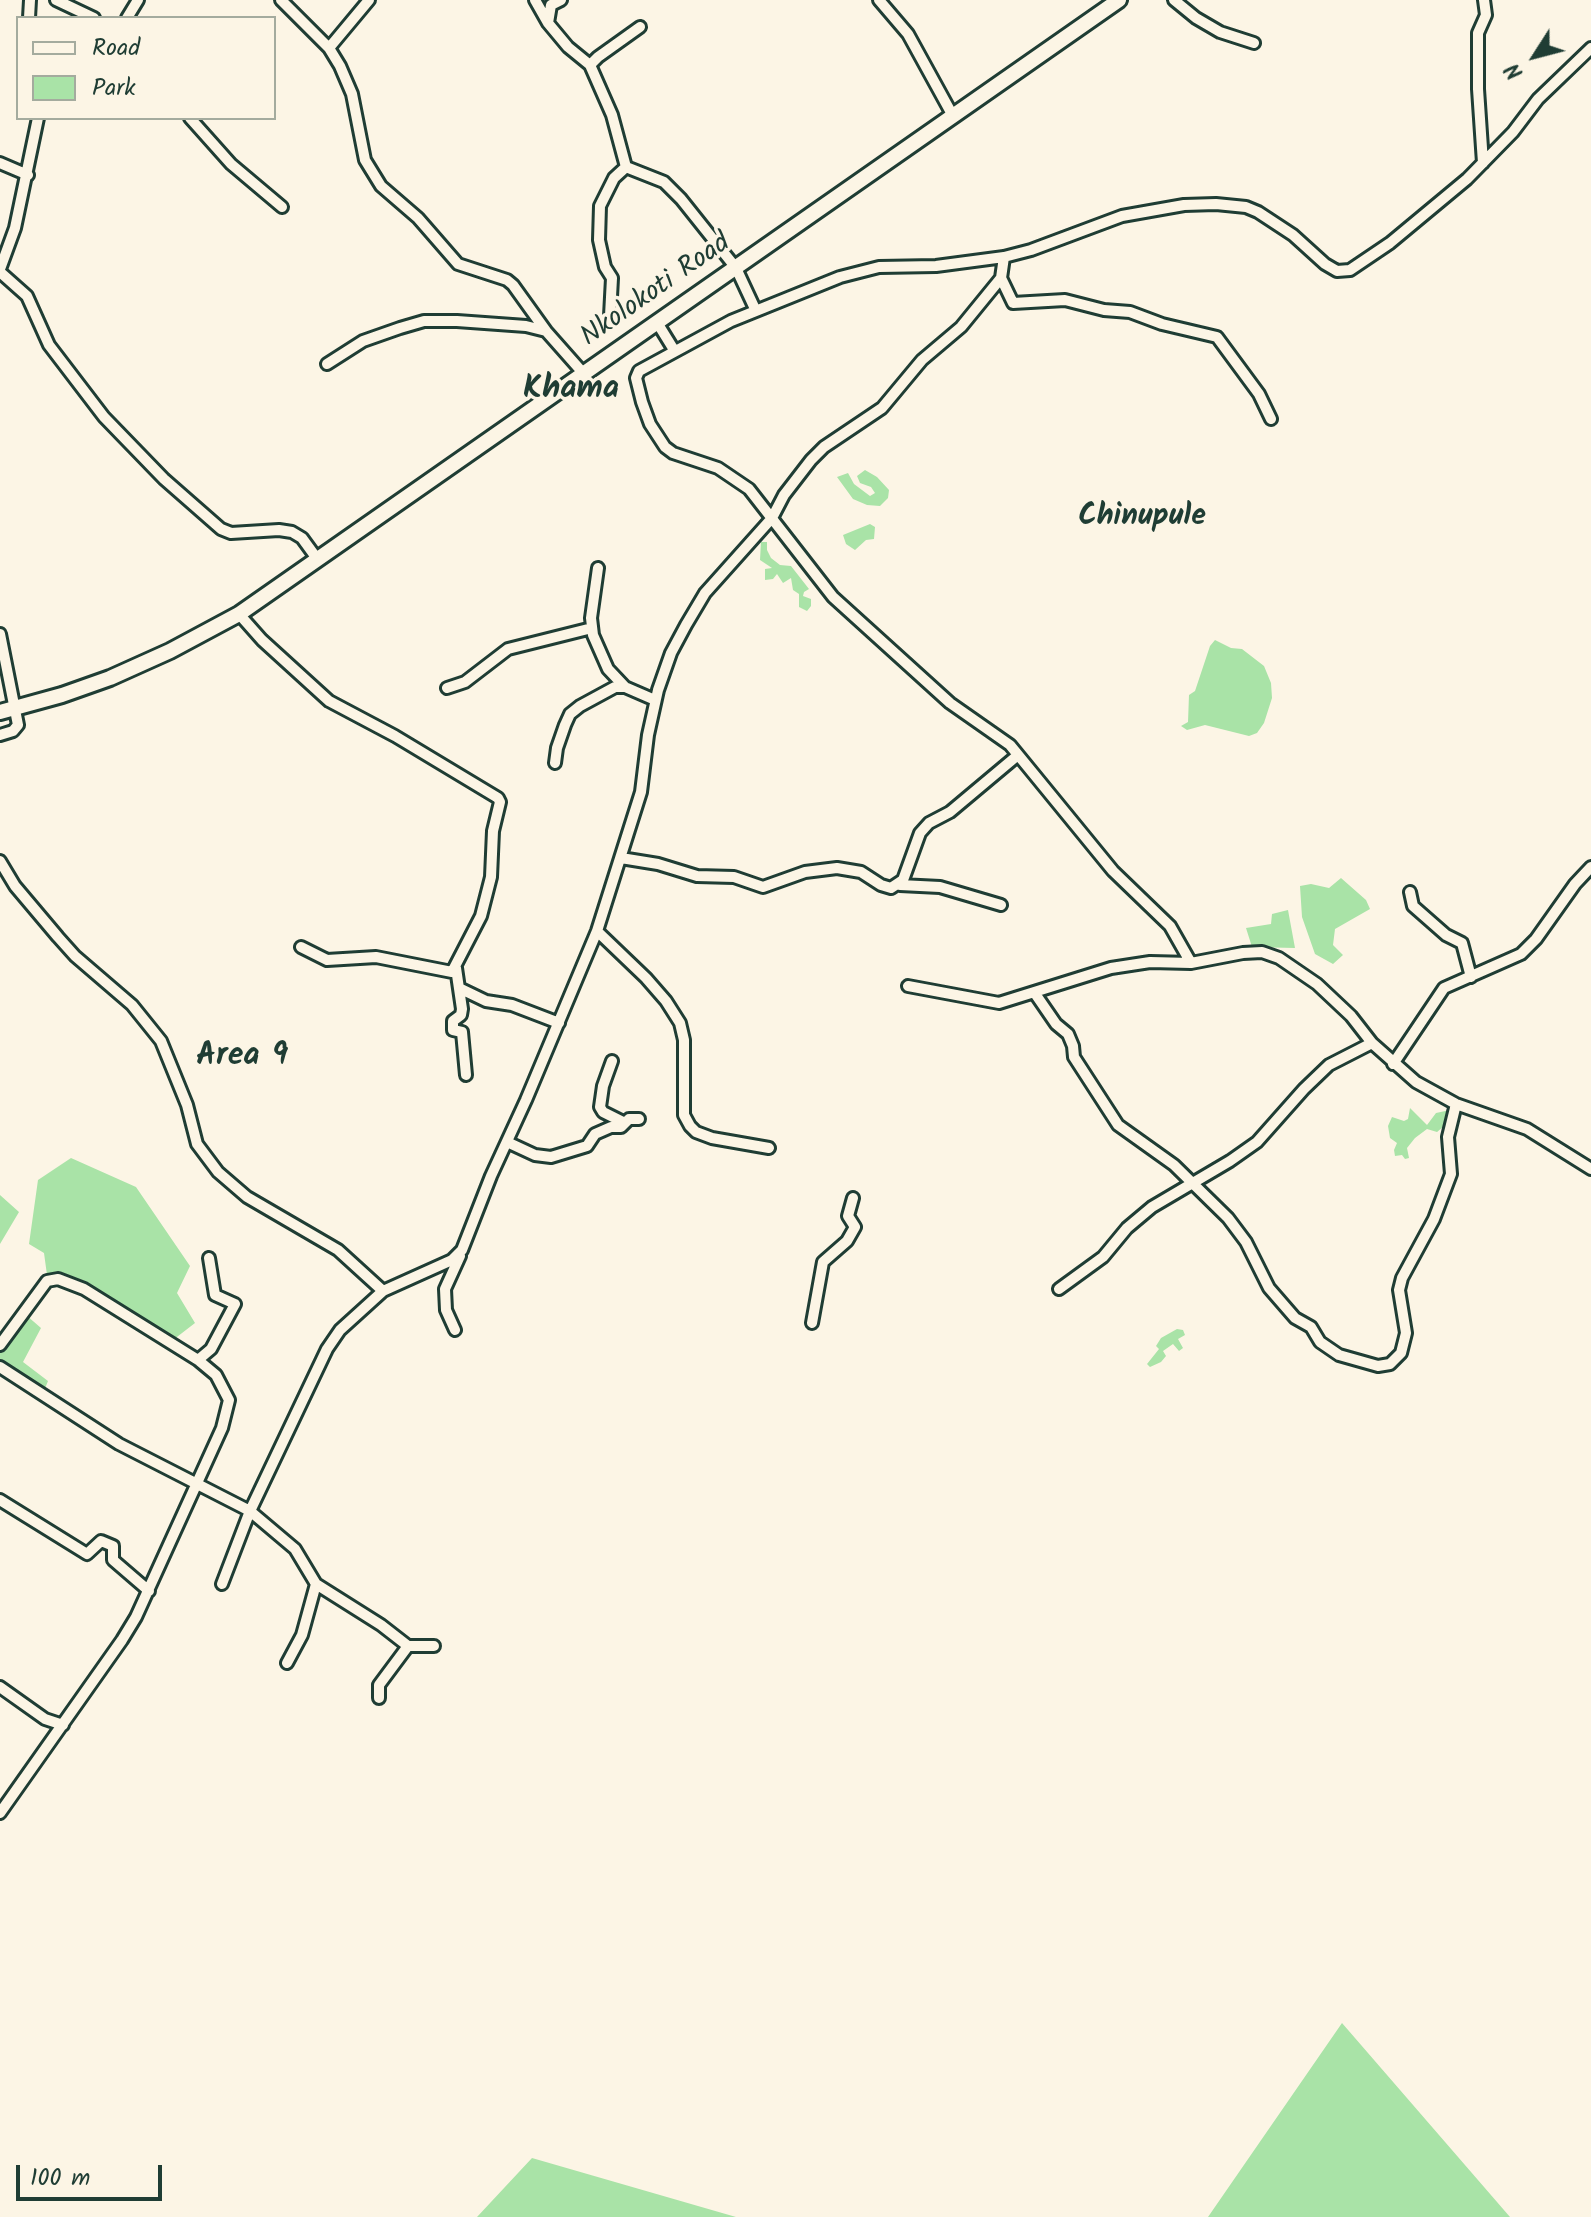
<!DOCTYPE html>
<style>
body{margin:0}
#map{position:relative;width:1591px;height:2217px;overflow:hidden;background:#fcf5e5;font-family:Kalam,sans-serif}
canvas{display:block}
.legend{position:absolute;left:16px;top:16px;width:260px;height:104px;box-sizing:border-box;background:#fcf5e5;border:2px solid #a4ab9e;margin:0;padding:10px 14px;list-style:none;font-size:24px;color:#1f3d34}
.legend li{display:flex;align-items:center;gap:16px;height:40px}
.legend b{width:40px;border:2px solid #a4ab9e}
.north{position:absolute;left:1495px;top:16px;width:80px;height:80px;-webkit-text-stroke:6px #fcf5e5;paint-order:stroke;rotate:234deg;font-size:22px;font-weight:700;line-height:32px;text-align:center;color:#1f3d34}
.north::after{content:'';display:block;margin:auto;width:28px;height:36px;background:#1f3d34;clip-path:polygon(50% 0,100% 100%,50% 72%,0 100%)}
.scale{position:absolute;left:16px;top:2165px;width:146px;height:36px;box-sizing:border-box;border:4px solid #1f3d34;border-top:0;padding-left:10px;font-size:24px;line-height:28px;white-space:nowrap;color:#1f3d34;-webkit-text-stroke:6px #fcf5e5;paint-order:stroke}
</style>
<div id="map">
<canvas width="1591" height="2217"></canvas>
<ul class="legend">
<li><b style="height:10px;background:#fcf5e5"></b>Road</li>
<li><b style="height:22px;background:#a9e3a7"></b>Park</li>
</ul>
<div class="north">N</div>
<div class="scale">100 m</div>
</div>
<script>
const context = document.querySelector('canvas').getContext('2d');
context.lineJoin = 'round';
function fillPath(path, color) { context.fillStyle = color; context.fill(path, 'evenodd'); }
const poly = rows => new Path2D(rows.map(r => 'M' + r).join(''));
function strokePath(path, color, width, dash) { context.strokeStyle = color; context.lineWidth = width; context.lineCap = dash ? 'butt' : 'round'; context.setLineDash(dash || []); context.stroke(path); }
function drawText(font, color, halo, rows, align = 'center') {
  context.font = font + ' Kalam,sans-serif'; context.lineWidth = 7; context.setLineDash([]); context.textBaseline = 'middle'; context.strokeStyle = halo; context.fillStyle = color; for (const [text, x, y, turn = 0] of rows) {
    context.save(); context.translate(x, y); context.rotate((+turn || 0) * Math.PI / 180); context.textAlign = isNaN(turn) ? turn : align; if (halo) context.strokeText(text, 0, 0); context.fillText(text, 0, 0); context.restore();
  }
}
fillPath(poly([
 [865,470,877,477,889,490,888,498,880,506,867,505,853,499,837,477,848,473,854,484,870,496,875,493,871,487,860,483,857,476],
 [870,524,875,527,874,539,866,540,855,550,846,544,843,535],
 [761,542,767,542,767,550,771,558,780,565,791,566,809,589,804,592,803,596,811,599,811,606,807,611,799,607,799,594,793,590,791,578,783,583,777,574,773,579,765,580,765,569,772,568,760,560],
 [1215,640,1231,648,1242,649,1264,666,1271,683,1272,698,1264,723,1257,733,1249,736,1205,725,1187,730,1181,726,1188,722,1189,695,1195,691,1210,646],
 [1341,878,1366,900,1370,909,1335,929,1333,945,1343,955,1333,964,1315,954,1302,917,1300,886,1311,884,1329,888],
 [1288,910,1295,948,1252,947,1246,928,1271,924,1272,914],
 [1410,1108,1427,1125,1436,1113,1450,1110,1449,1122,1437,1132,1427,1129,1415,1138,1407,1148,1409,1158,1405,1159,1402,1155,1395,1156,1394,1150,1397,1143,1390,1138,1388,1126,1392,1117,1404,1121,1408,1119],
 [71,1158,136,1187,190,1266,177,1293,195,1323,173,1340,85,1284,47,1275,44,1253,29,1244,38,1180],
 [0,1195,19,1212,0,1244],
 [26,1315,41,1328,23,1362,48,1381,44,1391,0,1361,0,1353],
 [1177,1329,1183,1330,1185,1335,1178,1339,1183,1348,1179,1351,1173,1344,1163,1351,1166,1356,1161,1362,1150,1367,1147,1364,1159,1349,1156,1346,1161,1338],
 [1342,2023,1510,2217,1208,2217],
 [532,2158,736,2217,477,2217]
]), '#a9e3a7');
const minor = poly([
 [56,0,94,18],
 [281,0,329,48,340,66,352,94,365,160,381,186,418,218,458,264,507,280,513,285,546,331],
 [535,0,548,23,568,47,590,65,612,115,626,167,664,182,681,199,736,268,756,311],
 [879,0,908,34,953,116],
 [1174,0,1196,18,1220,32,1254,43],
 [29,18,30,0],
 [127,18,138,0],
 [548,23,551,5,561,0],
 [329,48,369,0],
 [590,65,598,57,640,27],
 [190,118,231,164,282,207],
 [0,163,28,175],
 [1483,163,1478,89,1478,33,1486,15,1484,0],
 [0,269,15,228,38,118],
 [0,272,27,296,49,345,104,417,164,479,221,529,231,533,279,530,292,532,302,538,318,560],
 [1001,278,1013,303,1065,300,1104,310,1130,312,1162,324,1217,337,1259,394,1271,419],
 [610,316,612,278,605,267,599,240,600,206,614,178,626,167],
 [658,324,674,350],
 [327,364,363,341,400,328,424,321,457,321,526,326,546,331,584,374],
 [598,568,591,618,593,635,608,669,625,687],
 [239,614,262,640,329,701,395,736,498,798,500,802,493,831,491,877,481,916,452,972,376,957,327,960,301,947],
 [0,634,18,725,13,731,0,735],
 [447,688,465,682,508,649,592,628],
 [555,763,557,748,565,725,570,714,580,706,615,687,625,687,655,700],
 [621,858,658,864,697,876,734,877,763,887,805,872,837,868,861,872,881,885,891,888,903,880,920,833,929,823,950,812,1018,755],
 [0,861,15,886,58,937,75,956,132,1005,161,1041,187,1105,197,1144,218,1172,247,1197,338,1250,383,1291],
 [900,885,940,887,1001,905],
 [1410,892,1413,906,1446,935,1462,943,1471,977],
 [597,931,646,978,666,1001,680,1023,684,1040,684,1115,690,1126,696,1132,712,1138,769,1148],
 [1191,963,1170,926,1113,871,1010,745,950,703,833,597,749,489,718,468,673,453,665,447,650,424,642,402,636,378,639,371,731,321,840,277,879,267,936,266,1004,257,1031,250,1122,216,1184,205,1216,204,1246,207,1258,212,1293,235,1325,264,1337,271,1350,270,1390,243,1467,179,1513,132,1538,99,1591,48],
 [456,968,462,1009,461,1015,453,1021,453,1030,462,1032,466,1075],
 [908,986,999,1003,1111,968,1150,962,1191,963,1243,953,1262,952,1279,958,1317,984,1351,1016,1372,1043,1416,1082,1456,1104,1527,1129,1591,1169],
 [459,988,486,1001,512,1005,559,1023],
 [1034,992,1056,1024,1068,1034,1073,1046,1074,1057,1118,1125,1174,1165,1228,1218,1246,1242,1269,1288,1295,1318,1311,1327,1320,1342,1339,1355,1378,1366,1390,1364,1401,1353,1406,1333,1399,1290,1402,1278,1434,1219,1451,1174,1448,1137,1456,1104],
 [612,1061,603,1086,600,1107,603,1112,625,1123],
 [1393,1064,1444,988,1521,954,1536,939,1575,884,1591,867],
 [507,1142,535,1155,551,1157,587,1146,595,1134,611,1127,621,1127,629,1119,639,1119],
 [1059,1289,1103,1257,1127,1228,1152,1207,1230,1161,1257,1142,1304,1089,1329,1065,1372,1043],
 [812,1323,823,1262,847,1241,855,1227,848,1216,853,1198],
 [455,1330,446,1310,445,1289,460,1256],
 [0,1345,47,1281,58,1279,84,1289,198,1360,216,1375,229,1400,222,1428,136,1617,122,1640,0,1813],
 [198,1360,211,1349,235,1304,215,1295,209,1258],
 [0,1367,119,1444,250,1511,295,1549,316,1584,302,1635,287,1663],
 [0,1500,87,1554,101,1541,113,1546,113,1560,149,1591],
 [222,1584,250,1511,327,1349,340,1330,383,1291,452,1260,462,1250,491,1176,526,1100,597,931,641,792,648,735,658,690,671,653,686,625,705,593,772,518,784,495,811,460,824,447,882,408,922,360,961,327,1001,278,1004,257],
 [316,1584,381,1625,408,1646],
 [0,1687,45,1719,63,1725],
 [379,1698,379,1685,408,1646,434,1646]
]);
const secondary = poly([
 [0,712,62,695,110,678,170,651,239,614,1119,0]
]);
strokePath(minor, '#1f3d34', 16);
strokePath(secondary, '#1f3d34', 20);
strokePath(minor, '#fcf5e5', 10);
strokePath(secondary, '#fcf5e5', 14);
drawText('28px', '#1f3d34', '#fcf5e5', [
 ["Nkolokoti Road",657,292,-35]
]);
drawText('bold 30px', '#1f3d34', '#fcf5e5', [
 ["Chinupule",1142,519]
]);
drawText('bold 32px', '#1f3d34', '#fcf5e5', [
 ["Khama",571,392],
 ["Area 9",242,1059]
]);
</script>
